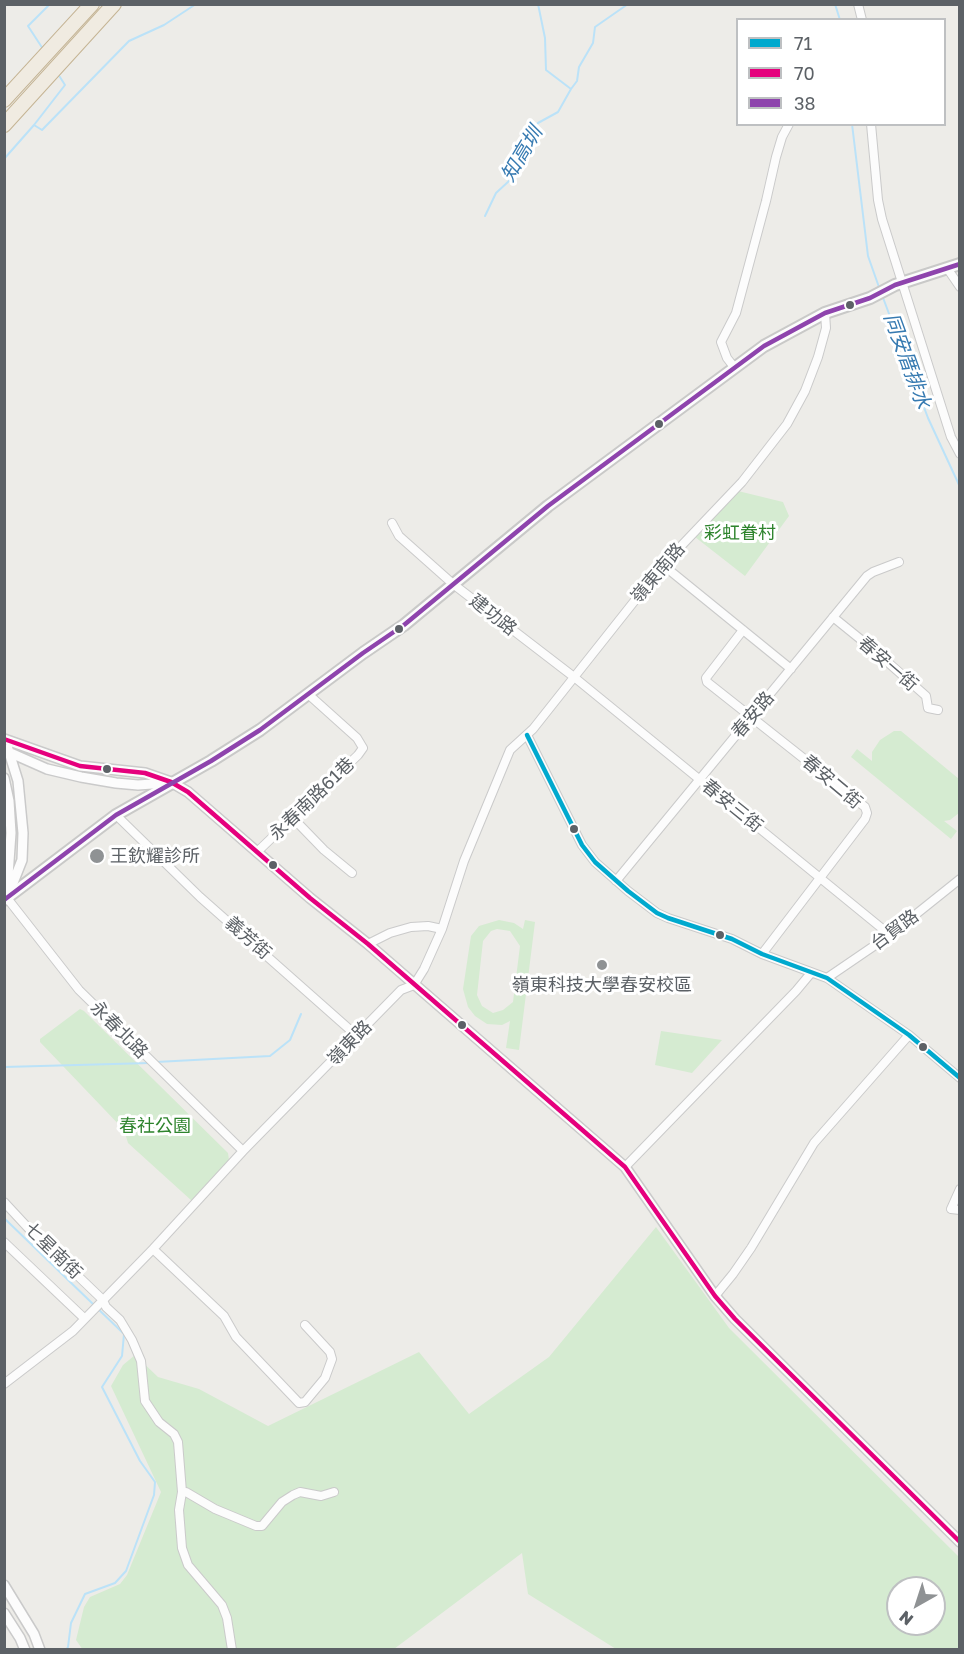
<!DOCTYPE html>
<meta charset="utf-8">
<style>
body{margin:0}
#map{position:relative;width:964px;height:1654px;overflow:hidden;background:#edece8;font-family:"Golos Text",sans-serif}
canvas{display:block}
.frame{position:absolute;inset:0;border:6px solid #5c6166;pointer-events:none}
.legend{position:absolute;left:736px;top:18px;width:210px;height:108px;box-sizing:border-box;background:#fff;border:2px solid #bec0c2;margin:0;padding:8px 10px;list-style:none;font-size:18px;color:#5c6166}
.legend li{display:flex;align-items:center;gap:12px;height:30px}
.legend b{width:30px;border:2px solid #bec0c2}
.north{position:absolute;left:886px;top:1576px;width:60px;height:60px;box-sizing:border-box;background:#fff;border:2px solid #bec0c2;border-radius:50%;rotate:219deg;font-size:16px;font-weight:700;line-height:24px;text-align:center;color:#5c6166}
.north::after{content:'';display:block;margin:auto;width:21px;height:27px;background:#8f9294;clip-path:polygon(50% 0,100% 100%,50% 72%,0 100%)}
</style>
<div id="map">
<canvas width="964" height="1654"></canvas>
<div class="frame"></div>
<ul class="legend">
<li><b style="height:8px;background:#00a9ce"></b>71</li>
<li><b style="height:8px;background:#e5007d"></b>70</li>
<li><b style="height:8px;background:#8e44ad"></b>38</li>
</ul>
<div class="north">N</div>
</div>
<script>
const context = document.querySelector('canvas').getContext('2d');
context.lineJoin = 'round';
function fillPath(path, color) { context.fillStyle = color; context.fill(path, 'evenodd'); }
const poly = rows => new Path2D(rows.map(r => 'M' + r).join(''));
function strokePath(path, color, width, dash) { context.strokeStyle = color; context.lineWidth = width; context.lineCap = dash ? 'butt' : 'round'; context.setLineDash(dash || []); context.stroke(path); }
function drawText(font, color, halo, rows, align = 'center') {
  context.font = font + ' "Golos Text","Noto Sans TC",sans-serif'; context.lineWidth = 6; context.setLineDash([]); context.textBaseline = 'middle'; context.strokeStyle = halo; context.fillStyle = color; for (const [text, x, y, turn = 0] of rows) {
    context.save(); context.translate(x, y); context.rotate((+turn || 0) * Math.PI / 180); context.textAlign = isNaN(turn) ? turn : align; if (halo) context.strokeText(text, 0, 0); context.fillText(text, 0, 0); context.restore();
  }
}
fillPath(poly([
 [738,491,783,502,789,516,745,576,695,537],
 [894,731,901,731,959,779,959,813,950,820,944,821,957,831,951,839,851,757,857,749,872,761,872,752,880,740],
 [499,920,514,923,523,929,525,920,535,922,519,1050,506,1048,510,1021,502,1025,487,1024,475,1016,468,1007,463,989,471,936,479,926],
 [497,929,510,931,520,946,513,1002,503,1010,493,1013,482,1006,477,995,483,941,491,931],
 [80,1009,84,1011,228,1153,229,1160,192,1201,128,1143,124,1130,40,1042,40,1039],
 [661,1031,722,1040,692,1073,655,1065],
 [656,1227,729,1328,959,1557,959,1649,616,1649,528,1594,522,1553,394,1649,83,1650,76,1640,84,1607,90,1597,120,1584,127,1575,161,1492,111,1386,123,1365,135,1355,158,1377,199,1389,268,1426,419,1352,469,1414,549,1357],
 [898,1588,934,1588,934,1624,898,1624]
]), '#d5ebd1');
strokePath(poly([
 [835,4,840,20],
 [43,49,28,26,50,4],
 [571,89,577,81,579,67,593,43,595,27,628,4],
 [852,124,868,256,880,290],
 [34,125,42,130,129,41,164,25,196,4],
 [4,159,34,125,65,85,58,74],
 [485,216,496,193,509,181,526,139,538,123,558,112,571,89,546,70,545,38,538,4],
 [882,295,928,418,960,487],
 [156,1062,270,1056,290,1040,301,1014],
 [4,1067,150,1063],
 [4,1218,124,1334,122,1356,102,1387,140,1461,155,1482,154,1495,126,1571,115,1583,85,1594,71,1623,68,1647,66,1650]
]), '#bbe2f8', 2);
const minor = poly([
 [858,4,862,20],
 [871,124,878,200,882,219,951,437,960,454],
 [947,268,960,287],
 [734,367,727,358,721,342,736,313,766,201,776,157,782,137,789,124],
 [392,523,399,536,453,584,574,677,890,935],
 [663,565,791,669],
 [833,617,875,651,926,696,928,708,938,710],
 [743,630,706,678,707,682,865,807,867,813,865,819,762,954],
 [527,735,582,845,595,862,628,891,657,913,668,918,732,939,762,954,827,978,909,1035,960,1078],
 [116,815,200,897,357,1036],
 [292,817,324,850,352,873],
 [257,852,358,755,363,748,357,738,308,694],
 [616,881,867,576,873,572,899,562],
 [7,898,79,990,243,1151],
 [368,944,390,933,411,927,428,926,442,929],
 [827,978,890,935,960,879],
 [625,1167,796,991,811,973],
 [960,1189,951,1209,960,1210],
 [4,1202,30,1230,103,1300,106,1307,120,1320,132,1340,141,1361,145,1401,159,1422,174,1434,178,1442,182,1492],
 [4,1242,84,1318],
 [153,1249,224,1316,236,1337,299,1403,305,1402,325,1378,332,1359,330,1352,305,1325],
 [715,1296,733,1274,751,1248,814,1143,909,1035],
 [4,1384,73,1331,153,1249,243,1151,401,990,414,985,424,969,442,929,464,861,510,750,533,729,663,565,742,482,787,424,805,391,818,357,826,328,825,313],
 [232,1650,227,1618,222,1605,188,1565,182,1548,179,1510,182,1492,186,1492,215,1509,256,1526,262,1526,282,1502,293,1495,300,1492,321,1496,334,1492]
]);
const tertiary = poly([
 [4,739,80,766,145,773,171,782,188,792,310,898,368,944,625,1167,715,1296,735,1319,960,1542],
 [4,750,47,769,81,777,116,783,138,785,166,783],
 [4,778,9,801,11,833,7,890],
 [7,898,22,860,23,833,18,781,8,749],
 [4,1585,34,1634,40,1650],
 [4,1613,20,1638,25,1650]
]);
const secondary = poly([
 [4,900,116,815,211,761,260,730,363,653,404,625,548,506,764,346,825,313,870,298,895,285,960,264]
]);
const motorway = poly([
 [4,100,92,4],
 [4,125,114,4]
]);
strokePath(minor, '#cacaca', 10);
strokePath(tertiary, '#cacaca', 12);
strokePath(secondary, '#c9c9c8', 14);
strokePath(motorway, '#c5b494', 16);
strokePath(minor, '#fcfcfc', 8);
strokePath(tertiary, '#fcfcfc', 9);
strokePath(secondary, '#fcfcfc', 10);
strokePath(motorway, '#f0ebe1', 14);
strokePath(poly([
 [527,735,582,845,595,862,628,891,657,913,668,918,732,939,762,954,827,978,909,1035,960,1078]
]), '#00a9ce', 4.5);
strokePath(poly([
 [4,739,80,766,145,773,171,782,188,792,310,898,368,944,625,1167,715,1296,735,1319,960,1542]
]), '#e5007d', 4.5);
strokePath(poly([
 [4,900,116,815,211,761,260,730,363,653,404,625,548,506,764,346,825,313,870,298,895,285,960,264]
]), '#8e44ad', 4.5);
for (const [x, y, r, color] of [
 [850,305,5,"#5c6166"],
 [659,424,5,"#5c6166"],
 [399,629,5,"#5c6166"],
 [107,769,5,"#5c6166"],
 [574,829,5,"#5c6166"],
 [97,856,8,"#8f9294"],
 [273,865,5,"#5c6166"],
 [720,935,5,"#5c6166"],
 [602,965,6,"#8f9294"],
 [462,1025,5,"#5c6166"],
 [923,1047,5,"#5c6166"]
]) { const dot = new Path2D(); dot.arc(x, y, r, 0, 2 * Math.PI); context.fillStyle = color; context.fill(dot); strokePath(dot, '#fff', 2); }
drawText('18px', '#2e842d', '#fff', [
 ["彩虹眷村",740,533],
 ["春社公園",155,1126]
]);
drawText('18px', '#5c6166', '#fff', [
 ["嶺東南路",658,573,-50],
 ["建功路",493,615,38],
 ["春安一街",888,664,41],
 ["春安路",753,715,-50],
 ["春安二街",832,782,40],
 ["永春南路61巷",312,799,-44],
 ["春安三街",732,806,39],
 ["台貿路",895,930,-37],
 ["義芳街",248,938,41],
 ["永春北路",119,1030,45],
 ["嶺東路",350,1043,-46],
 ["七星南街",53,1251,44]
]);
drawText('18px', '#5c6166', '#fff', [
 ["王欽耀診所",110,856],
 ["嶺東科技大學春安校區",602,985,"center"]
], 'left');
drawText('italic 20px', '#367ab1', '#fff', [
 ["知高圳",522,154,-59],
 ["同安厝排水",907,361,70]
]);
</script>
